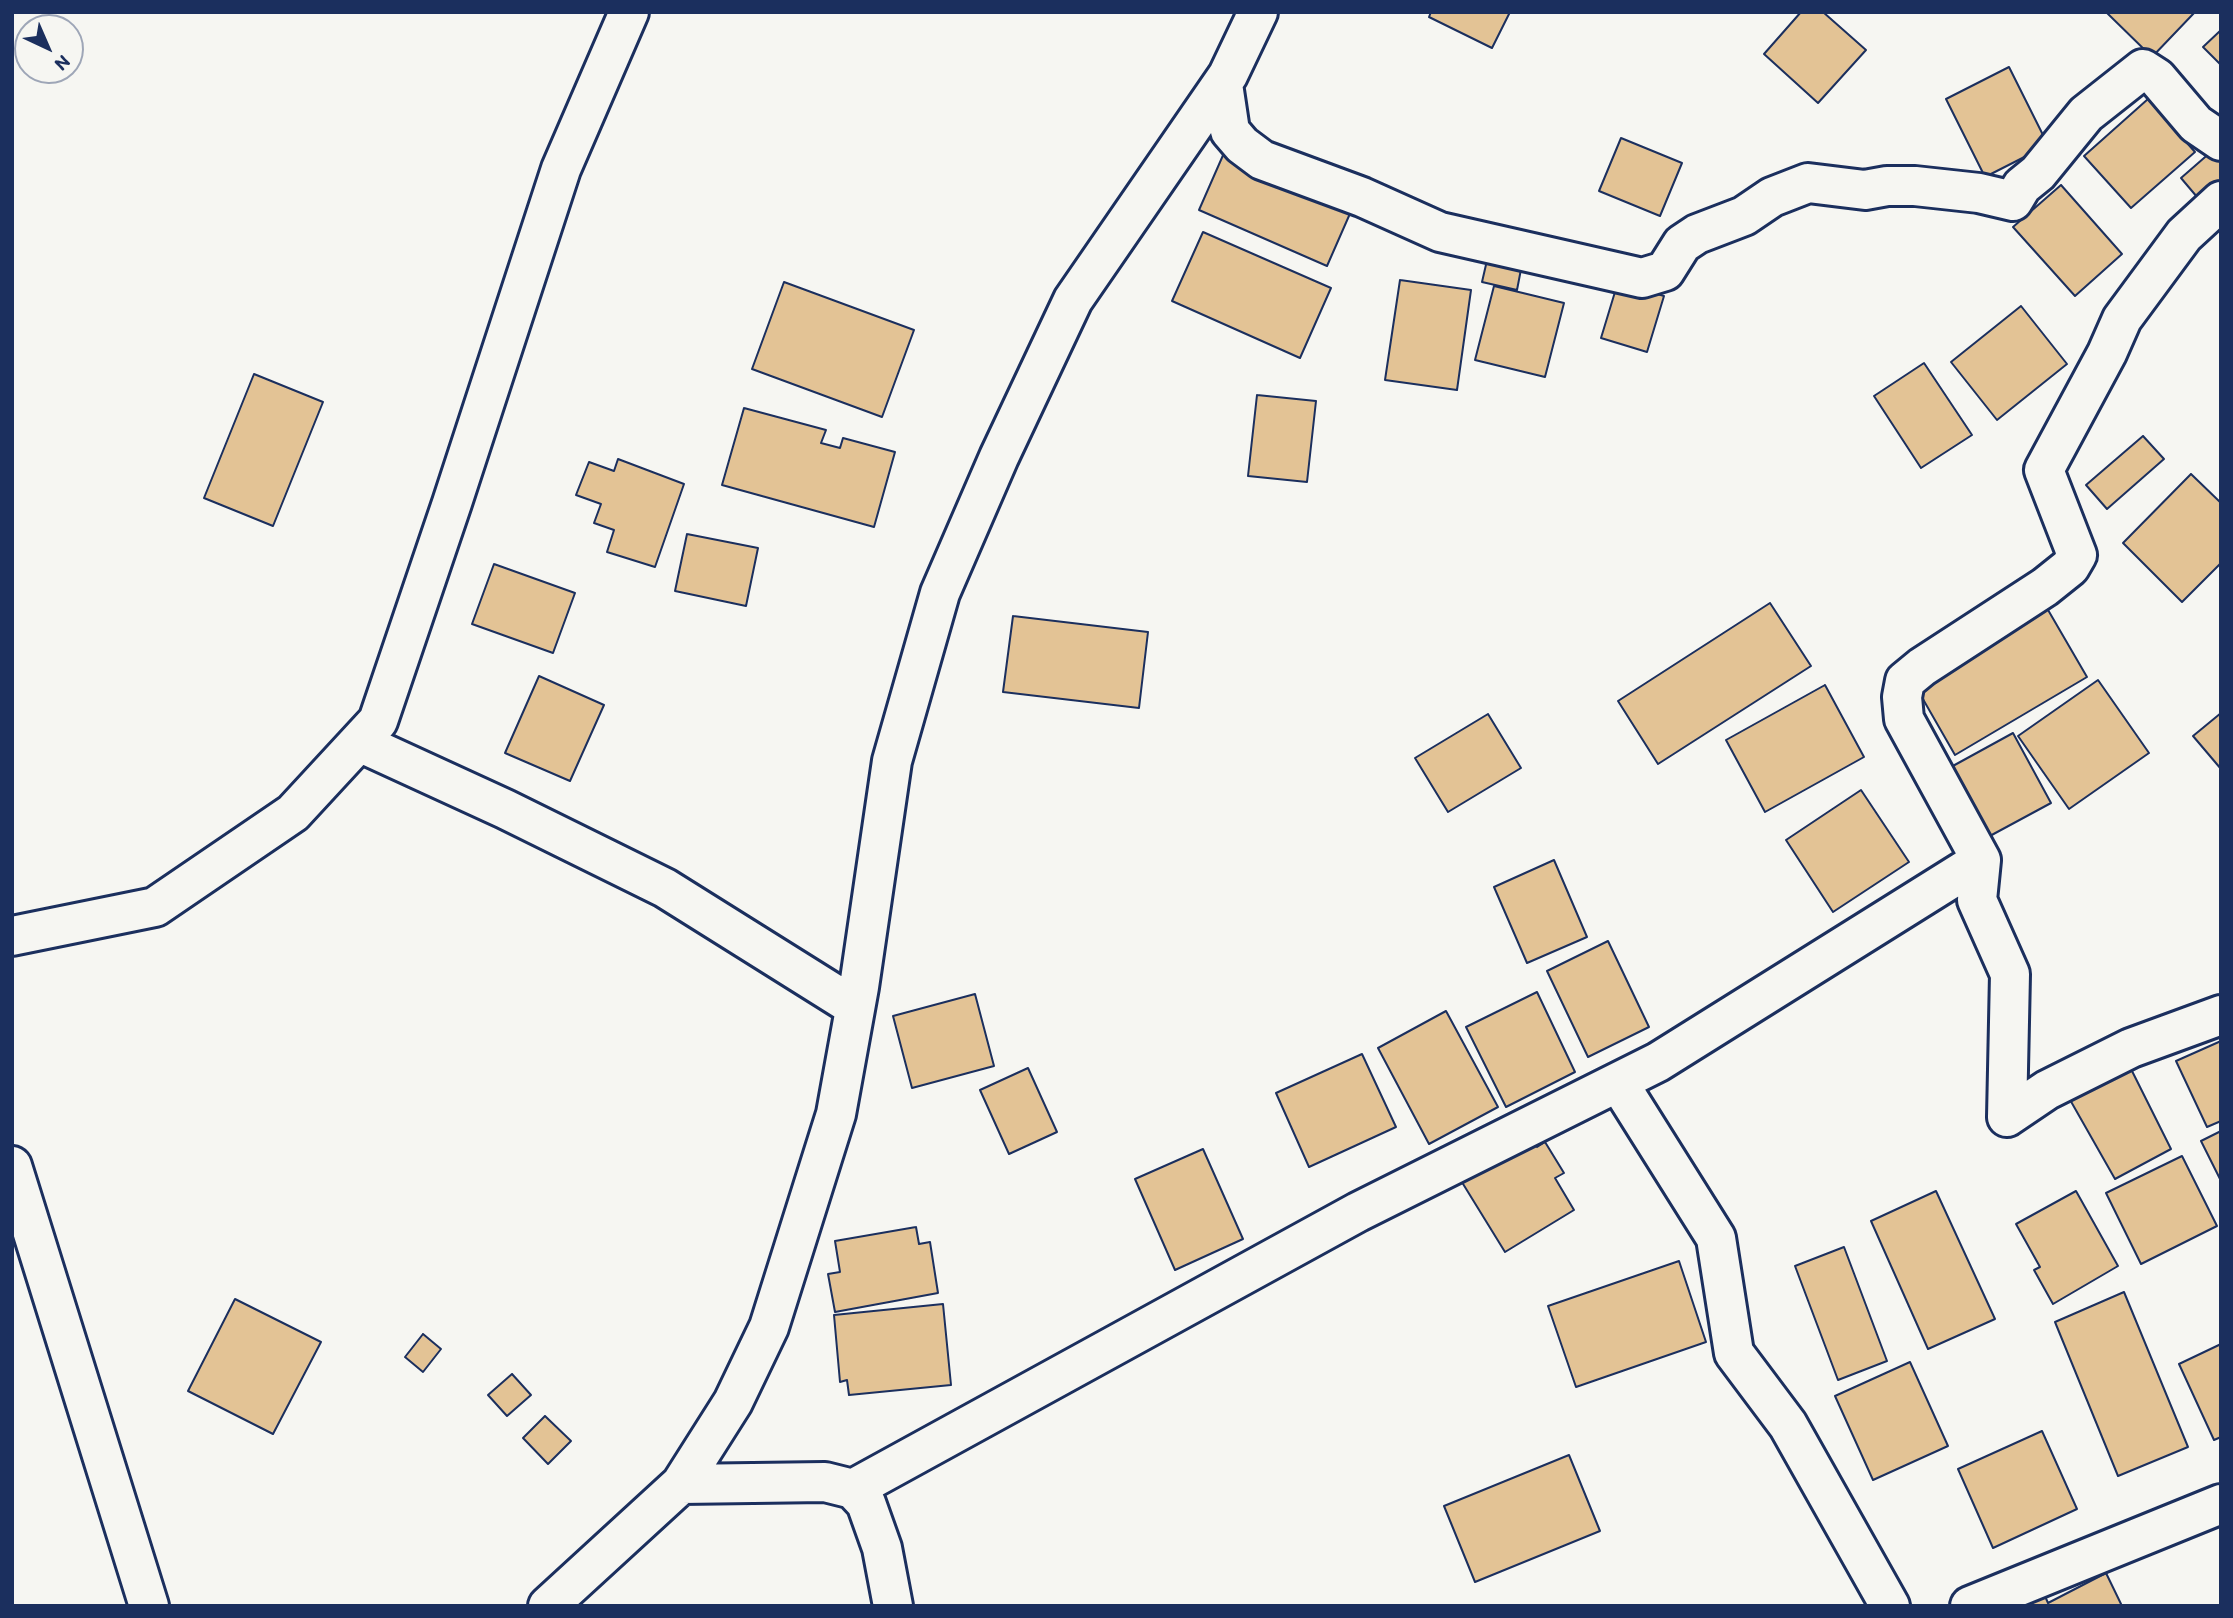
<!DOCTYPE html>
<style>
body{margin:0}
#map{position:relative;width:2233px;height:1618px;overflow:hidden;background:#f6f6f2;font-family:Itim,sans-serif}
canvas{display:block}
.frame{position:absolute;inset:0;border:14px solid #1b2f5e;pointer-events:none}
.north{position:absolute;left:14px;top:14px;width:70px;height:70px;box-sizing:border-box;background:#f6f6f2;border:2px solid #9ea6b7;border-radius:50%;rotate:136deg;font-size:19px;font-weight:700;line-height:28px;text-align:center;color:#1b2f5e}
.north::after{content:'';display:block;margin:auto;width:24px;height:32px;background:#1b2f5e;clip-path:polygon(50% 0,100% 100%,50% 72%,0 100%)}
</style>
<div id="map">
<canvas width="2233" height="1618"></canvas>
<div class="frame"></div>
<div class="north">N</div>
</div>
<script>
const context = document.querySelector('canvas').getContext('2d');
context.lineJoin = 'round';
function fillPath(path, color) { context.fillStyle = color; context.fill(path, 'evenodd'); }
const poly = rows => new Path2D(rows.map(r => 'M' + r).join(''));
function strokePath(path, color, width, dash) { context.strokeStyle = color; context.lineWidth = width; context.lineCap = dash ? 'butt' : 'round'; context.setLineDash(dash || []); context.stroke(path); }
const building = poly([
 [1431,12,1510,12,1492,48,1429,17,1431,12],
 [1801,12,1823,12,1866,50,1818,103,1764,54,1801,12],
 [2106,12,2195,12,2152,57,2106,12],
 [2221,30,2221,65,2203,47,2221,30],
 [2009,67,2048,145,1985,177,1946,99,2009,67],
 [2148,99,2195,152,2131,208,2084,156,2148,99],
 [1621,138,1682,163,1660,216,1599,191,1621,138],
 [2212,151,2221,160,2221,188,2203,204,2181,178,2212,151],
 [1224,153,1352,209,1327,266,1199,210,1224,153],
 [2061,185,2122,254,2075,296,2013,227,2061,185],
 [1203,232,1331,288,1300,358,1172,301,1203,232],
 [1488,256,1522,264,1517,290,1482,282,1488,256],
 [1400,280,1471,290,1457,390,1385,380,1400,280],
 [784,282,914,330,882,417,752,369,784,282],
 [1618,282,1664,296,1647,352,1601,338,1618,282],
 [1494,286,1564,303,1545,377,1475,360,1494,286],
 [2021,306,2067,364,1997,420,1951,362,2021,306],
 [1924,363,1972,435,1921,468,1874,396,1924,363],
 [254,374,323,402,273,526,204,498,254,374],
 [1257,395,1316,401,1307,482,1248,476,1257,395],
 [744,408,826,430,821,443,840,448,843,438,895,452,874,527,722,485,744,408],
 [2143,436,2164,459,2107,509,2086,485,2143,436],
 [618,459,684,484,655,567,607,552,614,530,594,523,601,504,576,495,589,462,614,471,618,459],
 [2191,474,2221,503,2221,563,2182,602,2123,543,2191,474],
 [687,534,758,548,746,606,675,591,687,534],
 [494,564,575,593,553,653,472,624,494,564],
 [1770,603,1811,666,1658,764,1618,701,1770,603],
 [2044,603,2087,677,1955,755,1912,680,2044,603],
 [1013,616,1148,632,1139,708,1003,692,1013,616],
 [539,676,604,705,570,781,505,753,539,676],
 [2098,680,2149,753,2069,809,2018,736,2098,680],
 [1825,685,1864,757,1765,812,1726,740,1825,685],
 [2221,713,2221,769,2193,736,2221,713],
 [1488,714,1521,768,1448,812,1415,758,1488,714],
 [2013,733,2051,803,1988,837,1951,767,2013,733],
 [1861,790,1909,862,1833,912,1786,840,1861,790],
 [1554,860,1587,937,1527,963,1494,887,1554,860],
 [1608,941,1649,1027,1588,1057,1547,971,1608,941],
 [1537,992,1575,1072,1506,1107,1466,1027,1537,992],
 [975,994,994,1066,912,1088,893,1016,975,994],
 [1446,1011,1498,1107,1429,1144,1378,1048,1446,1011],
 [2221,1041,2221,1121,2207,1127,2176,1061,2221,1041],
 [1362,1054,1396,1127,1309,1167,1276,1093,1362,1054],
 [1028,1068,1057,1132,1009,1154,980,1090,1028,1068],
 [2131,1069,2171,1149,2115,1179,2069,1098,2131,1069],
 [2221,1131,2221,1181,2201,1141,2221,1131],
 [1530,1137,1537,1147,1545,1142,1564,1173,1555,1178,1574,1210,1505,1252,1460,1179,1530,1137],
 [1203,1149,1243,1239,1175,1270,1135,1179,1203,1149],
 [2182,1156,2217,1226,2141,1264,2106,1193,2182,1156],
 [1936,1191,1995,1319,1928,1349,1871,1221,1936,1191],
 [2076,1191,2118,1266,2053,1304,2034,1270,2040,1267,2016,1224,2076,1191],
 [916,1227,919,1244,930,1242,938,1293,835,1312,828,1274,840,1272,835,1241,916,1227],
 [1844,1247,1887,1361,1838,1380,1795,1266,1844,1247],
 [1679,1261,1706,1342,1576,1387,1548,1306,1679,1261],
 [2124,1292,2188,1447,2118,1476,2055,1322,2124,1292],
 [235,1299,321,1342,273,1434,188,1391,235,1299],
 [943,1304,951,1385,849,1395,847,1380,840,1382,834,1315,943,1304],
 [423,1334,441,1349,423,1372,405,1357,423,1334],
 [2221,1344,2221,1437,2214,1440,2179,1364,2221,1344],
 [1910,1362,1948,1446,1873,1480,1835,1396,1910,1362],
 [512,1374,531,1395,507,1416,488,1395,512,1374],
 [545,1416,571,1441,548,1464,523,1438,545,1416],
 [2042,1431,2077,1509,1993,1548,1958,1469,2042,1431],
 [1569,1455,1600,1531,1475,1582,1444,1506,1569,1455],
 [2106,1573,2122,1606,2023,1606,2019,1598,2041,1587,2048,1603,2106,1573]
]);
fillPath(building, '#e3c395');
strokePath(building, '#1b2f5e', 2);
const street = poly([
 [1223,84,1230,131,1242,145,1262,160,1362,197,1440,232,1642,278,1665,271,1682,244,1697,234,1744,216,1772,197,1808,183,1865,190,1887,186,1915,186,1979,193,2013,201,2022,186,2038,173,2086,114,2143,69,2157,78,2196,124,2221,141],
 [359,742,505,809,665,888,855,1007],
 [12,936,155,907,293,813,378,721,452,503,561,169,629,12],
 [1618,1082,1716,1238,1734,1353,1788,1425,1890,1606],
 [2007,1117,2010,974,1977,900,1981,860,1904,719,1902,697,1905,681,1922,667,2045,587,2070,567,2077,555,2044,470,2107,353,2122,319,2184,235,2221,201],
 [2007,1117,2047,1090,2131,1048,2221,1015],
 [12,1166,149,1606],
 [681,1484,825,1482,853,1489,866,1503,882,1548,893,1606],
 [853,1489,1358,1212,1658,1062,1981,860],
 [548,1606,681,1484,733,1402,769,1327,836,1114,859,987,892,761,940,593,999,457,1073,300,1228,75,1258,12],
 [1970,1606,2221,1504]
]);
strokePath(street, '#1b2f5e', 44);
strokePath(street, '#f6f6f2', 38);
</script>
